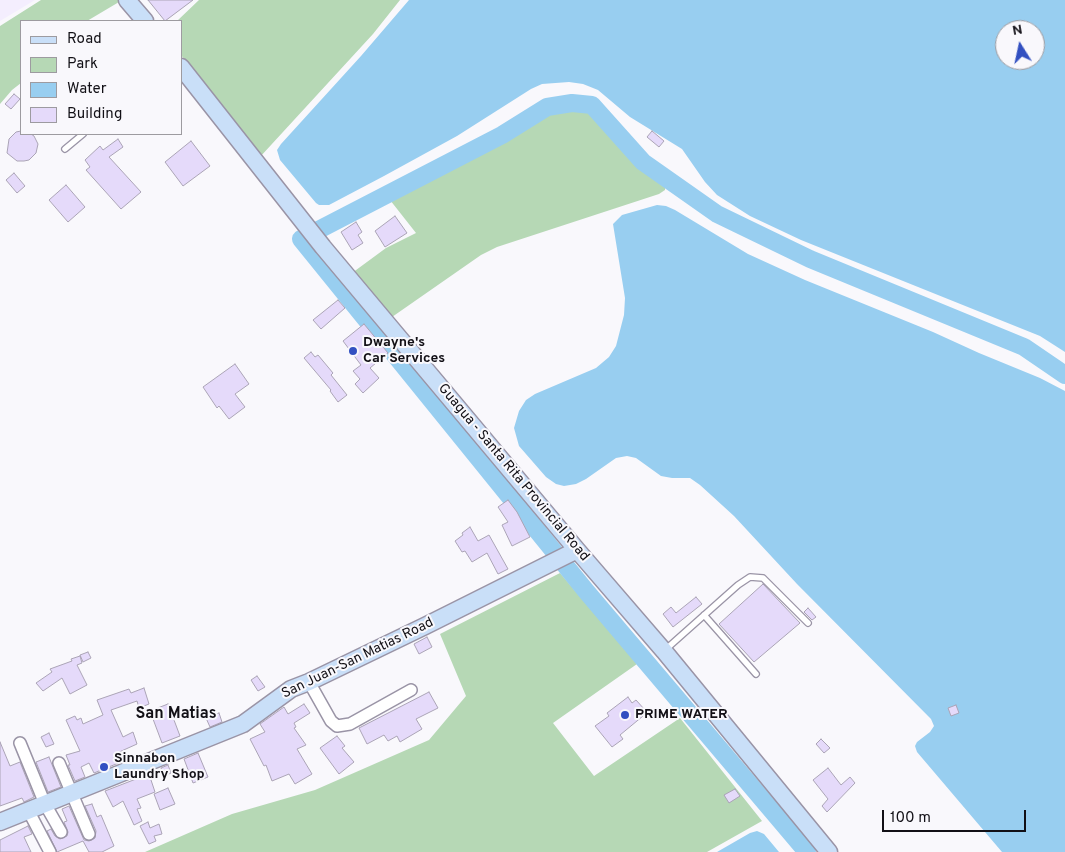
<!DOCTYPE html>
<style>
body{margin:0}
#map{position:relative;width:1065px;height:852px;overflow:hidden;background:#f9f8fc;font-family:Overpass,sans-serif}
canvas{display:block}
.legend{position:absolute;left:20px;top:20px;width:162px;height:115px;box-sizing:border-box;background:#f9f8fc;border:1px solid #9d9ba0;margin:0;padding:6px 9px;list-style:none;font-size:15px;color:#121016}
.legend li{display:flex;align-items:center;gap:10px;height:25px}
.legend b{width:25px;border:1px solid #9d9ba0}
.north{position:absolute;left:995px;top:20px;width:50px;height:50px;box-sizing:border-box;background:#f9f8fc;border:1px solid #9d9ba0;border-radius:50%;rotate:350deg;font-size:14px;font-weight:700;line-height:20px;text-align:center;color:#121016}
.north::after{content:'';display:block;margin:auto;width:18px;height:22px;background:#3250c1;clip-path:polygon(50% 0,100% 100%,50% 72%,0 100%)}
.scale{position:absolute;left:882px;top:810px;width:144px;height:22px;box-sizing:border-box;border:2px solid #121016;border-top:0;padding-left:6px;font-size:15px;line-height:18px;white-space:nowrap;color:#121016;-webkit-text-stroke:4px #f9f8fc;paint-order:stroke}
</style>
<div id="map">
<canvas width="1065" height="852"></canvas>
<ul class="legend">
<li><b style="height:6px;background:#c9dff8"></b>Road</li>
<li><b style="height:14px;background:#b6d8b5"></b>Park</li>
<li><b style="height:14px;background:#98cef0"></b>Water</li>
<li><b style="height:14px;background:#e5dafa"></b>Building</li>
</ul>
<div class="north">N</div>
<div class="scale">100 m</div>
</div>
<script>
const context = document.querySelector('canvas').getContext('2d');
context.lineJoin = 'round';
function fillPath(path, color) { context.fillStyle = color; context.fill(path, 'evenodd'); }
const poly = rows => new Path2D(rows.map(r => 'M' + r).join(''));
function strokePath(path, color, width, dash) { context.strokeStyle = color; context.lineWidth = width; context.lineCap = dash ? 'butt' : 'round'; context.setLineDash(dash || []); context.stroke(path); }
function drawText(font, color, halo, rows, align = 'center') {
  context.font = font + ' Overpass,sans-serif'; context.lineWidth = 4; context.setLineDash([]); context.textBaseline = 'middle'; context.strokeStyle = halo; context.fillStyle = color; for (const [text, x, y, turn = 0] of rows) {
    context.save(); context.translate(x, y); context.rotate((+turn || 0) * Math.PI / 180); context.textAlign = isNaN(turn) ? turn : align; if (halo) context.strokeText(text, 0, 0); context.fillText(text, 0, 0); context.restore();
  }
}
fillPath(poly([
 [0,0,35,0,0,21]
]), '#f4eefe');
fillPath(poly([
 [41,0,118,0,119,2,87,21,21,21,21,83,12,90,0,104,0,26],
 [199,0,400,0,373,34,260,157,181,55,181,21,177,21],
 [571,106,591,109,643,167,665,185,665,190,659,194,497,247,481,255,392,317,352,273,386,248,416,233,390,200,487,146,546,111],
 [560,573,637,664,553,723,594,776,680,718,762,821,707,852,145,852,232,814,315,790,429,740,466,696,440,634]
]), '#b6d8b5');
fillPath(poly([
 [409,0,1065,0,1065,352,1040,336,801,240,750,216,717,195,705,182,682,149,630,117,598,90,583,84,569,82,542,84,531,89,457,136,384,176,329,205,319,205,316,203,280,160,277,150,281,144,361,56],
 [1005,30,1035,30,1035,60,1005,60],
 [657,205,666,206,675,210,748,254,805,280,933,332,979,353,1040,378,1065,391,1065,852,1002,852,917,752,915,746,917,742,930,732,934,726,931,719,797,584,734,516,700,485,690,478,672,478,661,476,636,458,627,456,616,458,586,479,576,484,564,486,556,484,546,477,519,446,514,428,519,411,526,400,535,394,596,368,609,357,616,346,624,315,625,298,613,224,622,215],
 [757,831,764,834,779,852,717,852,750,833]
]), '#98cef0');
strokePath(poly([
 [807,852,586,591,301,239,502,135,547,107,572,103,592,105,643,162,717,214,810,259,1024,347,1065,375]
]), '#98cef0', 18);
const building = poly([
 [148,0,193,0,165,21,148,0],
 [14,94,20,99,11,109,5,104,14,94],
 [21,131,21,134,31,134,34,136,38,144,36,153,29,160,24,161,17,161,7,153,9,139,16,132,21,131],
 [652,131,664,141,659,147,647,137,652,131],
 [118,139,123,147,109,157,141,192,121,209,86,170,90,167,85,160,100,146,103,150,118,139],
 [191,141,210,166,183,186,165,162,191,141],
 [14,173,25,186,17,193,6,180,14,173],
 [66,185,85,207,68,222,49,200,66,185],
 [395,216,407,233,385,247,375,231,395,216],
 [356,222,362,232,358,235,363,243,352,250,341,232,356,222],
 [338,300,345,308,321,329,313,320,338,300],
 [364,324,388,353,370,368,379,378,363,393,355,384,360,379,353,371,361,365,343,341,364,324],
 [311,352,315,357,318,355,333,373,331,375,347,395,338,402,330,391,331,390,304,358,311,352],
 [235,364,249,384,235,394,245,407,229,419,219,406,217,408,203,387,235,364],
 [508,500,517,512,530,537,512,546,502,525,508,522,498,507,508,500],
 [470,527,478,541,489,535,508,569,498,574,487,553,472,562,465,551,462,552,455,541,463,535,462,533,470,527],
 [763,584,800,623,754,662,719,624,763,584],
 [696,597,702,604,673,627,663,614,671,607,676,613,696,597],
 [808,608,816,617,812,620,804,612,808,608],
 [427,637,432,647,419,654,414,644,427,637],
 [88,652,91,658,83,662,80,655,88,652],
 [80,656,82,663,77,665,87,685,70,694,62,678,43,691,36,683,52,672,50,669,72,661,71,659,80,656],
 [257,676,265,687,258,691,251,680,257,676],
 [144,688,149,704,139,708,137,701,111,710,123,737,133,732,137,744,117,753,121,762,94,773,89,763,81,767,85,777,75,781,68,765,70,765,66,755,80,751,66,720,75,716,77,720,81,718,83,724,103,715,97,700,129,689,131,693,144,688],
 [429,692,438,708,416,719,422,729,400,742,397,736,388,741,384,735,367,744,359,728,429,692],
 [628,697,632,703,636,700,645,710,641,713,643,716,620,735,623,739,612,747,595,726,609,716,607,713,628,697],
 [168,704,180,736,162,743,150,711,168,704],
 [304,704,310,713,294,723,296,727,294,728,306,745,297,749,312,774,295,784,289,774,272,781,266,765,264,766,250,739,265,732,260,724,284,707,288,714,304,704],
 [956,705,959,713,951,716,948,708,956,705],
 [219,713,222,722,210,727,206,718,219,713],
 [49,733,54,744,46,747,41,737,49,733],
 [337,736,345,746,342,748,354,762,339,774,320,748,337,736],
 [821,739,830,748,824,753,816,744,821,739],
 [0,742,10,766,20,762,34,797,24,802,22,798,0,806,0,742],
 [198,753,208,777,193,783,184,759,198,753],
 [49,757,61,787,48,792,36,762,49,757],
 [168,765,171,773,164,776,161,768,168,765],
 [828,768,841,785,850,777,855,783,827,812,822,806,828,799,813,780,828,768],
 [149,774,155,792,137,799,141,808,137,809,142,821,134,825,123,801,113,807,105,791,149,774],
 [168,788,175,804,160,810,154,794,168,788],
 [735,789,740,796,729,803,724,795,735,789],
 [92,804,97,817,101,815,114,846,102,852,89,852,83,841,57,852,47,831,51,829,55,836,60,839,67,836,68,832,64,822,67,821,62,809,69,806,84,840,89,841,95,838,96,831,85,806,92,804],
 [148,822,150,828,159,824,162,834,154,836,156,841,149,844,140,826,148,822],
 [28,826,32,834,24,837,31,852,0,852,0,840,28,826]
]);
fillPath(building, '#e5dafa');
strokePath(building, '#aba4b6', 1);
const lane = poly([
 [65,149,83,134],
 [704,615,756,674],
 [665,650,738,585,750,577,763,578,808,623]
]);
const street = poly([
 [309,682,331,721,337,726,350,724,411,690],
 [20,743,45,804,61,832],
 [59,763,89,834],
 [28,810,50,852]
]);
const secondary = poly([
 [127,0,145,21],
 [181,67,323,247,577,550,664,651,829,852],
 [0,822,243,724,291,689,309,682,425,626,577,550]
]);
strokePath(lane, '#9a94a6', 8);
strokePath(street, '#9a94a6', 14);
strokePath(secondary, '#9a94a6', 19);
strokePath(lane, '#fff', 5.5);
strokePath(street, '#fff', 11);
strokePath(secondary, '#c9dff8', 16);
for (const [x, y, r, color] of [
 [353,351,5,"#3250c1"],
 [625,715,5,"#3250c1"],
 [104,767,5,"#3250c1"]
]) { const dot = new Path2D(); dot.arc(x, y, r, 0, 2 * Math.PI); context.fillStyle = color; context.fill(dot); strokePath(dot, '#f9f8fc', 2); }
drawText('bold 14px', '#121016', '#f9f8fc', [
 ["Dwayne's",363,343],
 ["Car Services",363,359],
 ["PRIME WATER",635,715],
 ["Sinnabon",114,759],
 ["Laundry Shop",114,775]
], 'left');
drawText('14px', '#121016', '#f9f8fc', [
 ["Guagua - Santa Rita Provincial Road",513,473,50],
 ["San Juan-San Matias Road",358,659,-26]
]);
drawText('bold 16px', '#121016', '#f9f8fc', [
 ["San Matias",176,715]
]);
</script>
